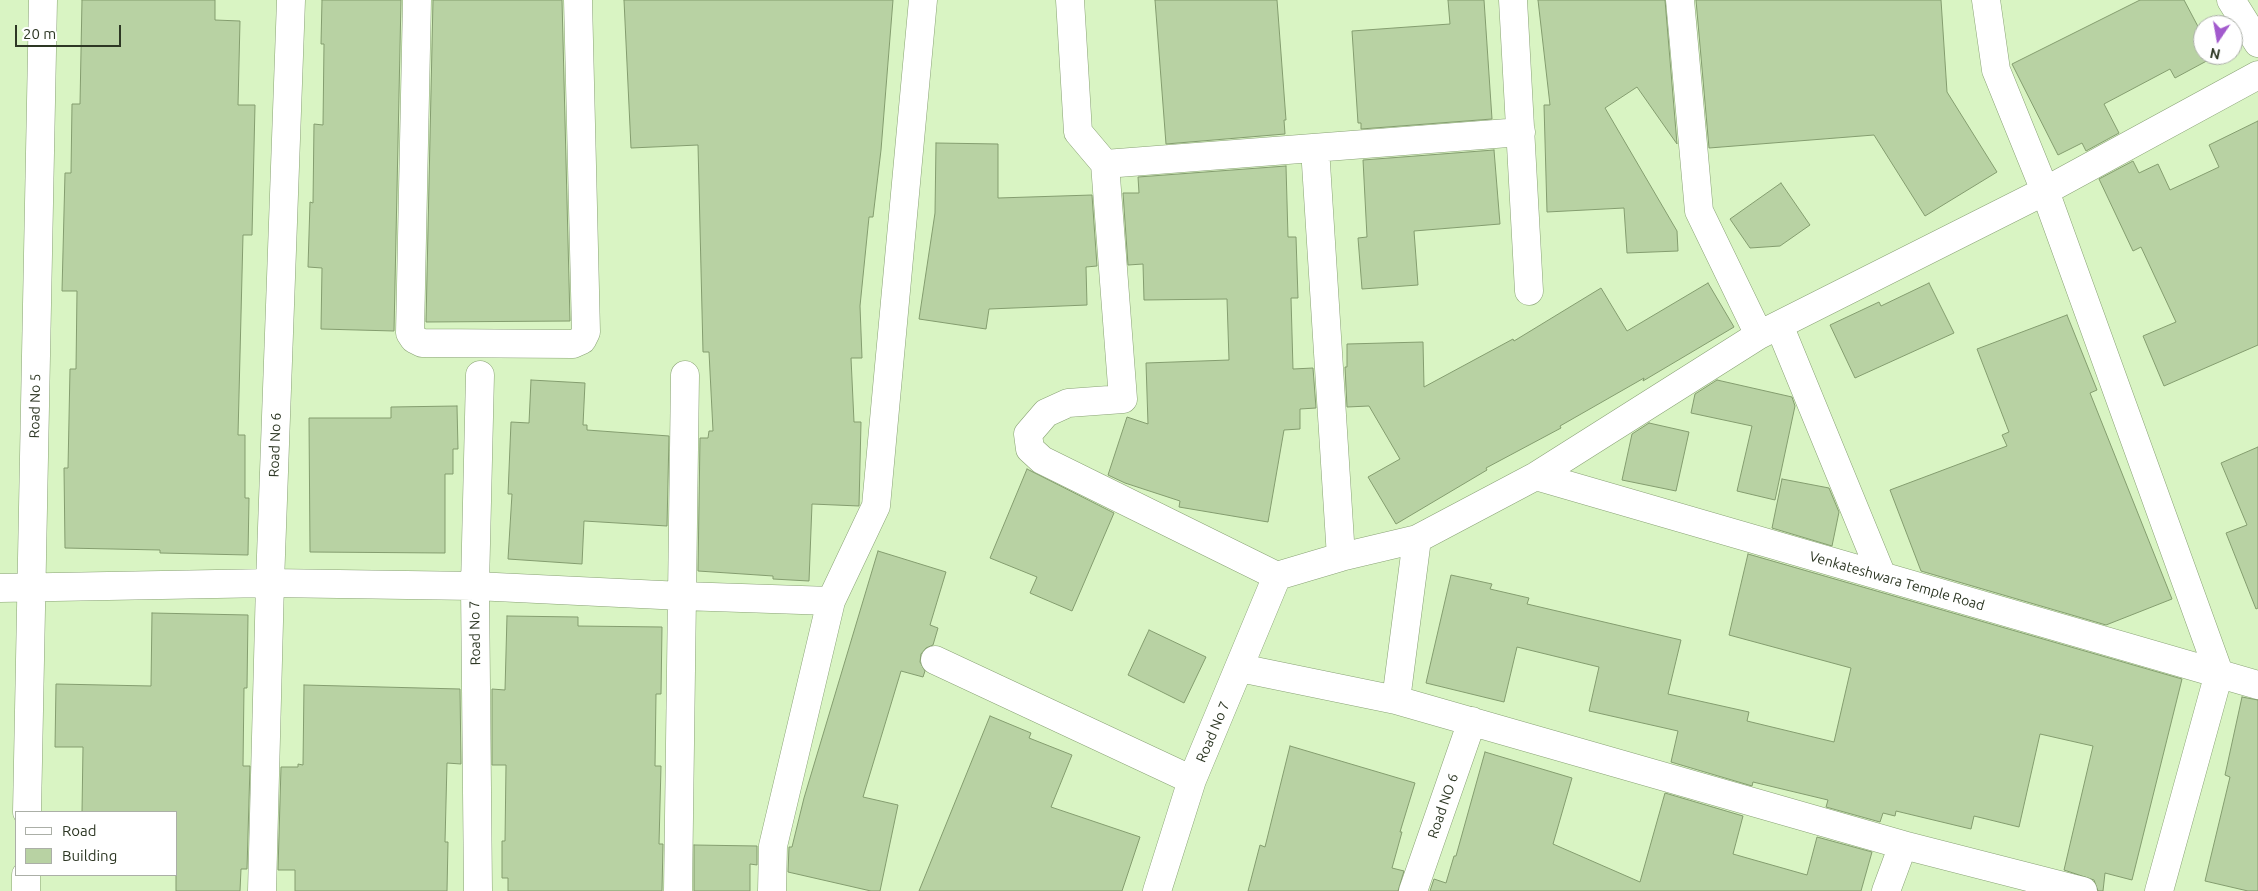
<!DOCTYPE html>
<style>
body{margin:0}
#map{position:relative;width:2258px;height:891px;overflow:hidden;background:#d9f4c3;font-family:Ubuntu,sans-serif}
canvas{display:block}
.legend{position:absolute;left:15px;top:811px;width:162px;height:65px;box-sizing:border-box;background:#fff;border:1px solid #abafa7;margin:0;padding:6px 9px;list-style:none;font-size:15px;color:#2d3724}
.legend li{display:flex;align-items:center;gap:10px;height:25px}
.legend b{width:25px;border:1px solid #abafa7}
.north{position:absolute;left:2193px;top:15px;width:50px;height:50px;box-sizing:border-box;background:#fff;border:1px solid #abafa7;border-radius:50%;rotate:192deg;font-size:14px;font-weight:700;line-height:20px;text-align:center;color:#2d3724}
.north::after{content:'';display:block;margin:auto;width:18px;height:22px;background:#a25acd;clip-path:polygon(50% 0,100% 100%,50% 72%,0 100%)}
.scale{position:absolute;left:15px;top:25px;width:106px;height:22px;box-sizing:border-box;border:2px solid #2d3724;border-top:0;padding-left:6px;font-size:15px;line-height:18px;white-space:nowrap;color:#2d3724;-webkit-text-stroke:4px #fff;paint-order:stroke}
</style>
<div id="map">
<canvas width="2258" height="891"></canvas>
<ul class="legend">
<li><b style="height:6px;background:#fff"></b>Road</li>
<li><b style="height:14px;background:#b8d2a3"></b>Building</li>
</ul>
<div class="north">N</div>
<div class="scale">20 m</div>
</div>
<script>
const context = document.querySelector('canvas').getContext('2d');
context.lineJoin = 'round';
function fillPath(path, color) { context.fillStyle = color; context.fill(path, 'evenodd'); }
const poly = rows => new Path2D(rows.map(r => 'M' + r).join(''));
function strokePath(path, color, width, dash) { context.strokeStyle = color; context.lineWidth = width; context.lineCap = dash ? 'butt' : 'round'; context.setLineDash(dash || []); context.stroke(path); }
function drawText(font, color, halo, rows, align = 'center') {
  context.font = font + ' Ubuntu,sans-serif'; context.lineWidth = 5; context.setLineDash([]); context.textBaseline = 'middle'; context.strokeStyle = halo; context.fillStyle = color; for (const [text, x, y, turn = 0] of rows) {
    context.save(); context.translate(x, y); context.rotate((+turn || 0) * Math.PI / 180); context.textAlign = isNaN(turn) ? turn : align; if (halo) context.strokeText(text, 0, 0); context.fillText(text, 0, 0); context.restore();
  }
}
const building = poly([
 [82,0,215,0,215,20,240,21,238,105,255,105,252,235,243,235,238,435,245,435,245,498,249,498,248,555,160,553,160,550,65,548,64,468,68,468,70,369,76,369,77,291,62,291,65,173,71,173,72,104,80,104,82,0],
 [322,0,401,0,394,331,321,329,322,268,308,267,310,202,313,203,314,124,323,125,324,44,321,44,322,0],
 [433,0,562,0,570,321,426,322,433,0],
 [624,0,893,0,881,150,873,217,869,217,860,306,862,358,851,358,854,422,861,422,859,506,812,504,809,581,773,579,773,576,698,571,700,438,708,438,709,431,713,431,709,352,703,352,698,145,631,148,624,0],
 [1155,0,1277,0,1286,120,1284,120,1285,134,1166,144,1155,0],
 [1448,0,1484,0,1492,119,1361,129,1361,123,1358,123,1352,31,1450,24,1448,0],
 [1538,0,1665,0,1677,144,1637,87,1605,108,1677,231,1678,251,1627,253,1624,208,1547,212,1544,105,1550,105,1538,0],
 [1696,0,1941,0,1947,92,1997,172,1925,216,1874,135,1709,148,1696,0],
 [2140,0,2184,0,2203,36,2203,55,2213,55,2214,57,2175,78,2170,69,2104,104,2119,133,2086,151,2082,143,2058,155,2012,64,2140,0],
 [2258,121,2258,345,2164,386,2143,336,2176,322,2141,247,2133,251,2099,179,2133,161,2139,173,2158,164,2170,190,2219,167,2209,145,2258,121],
 [936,143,998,144,998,198,1092,195,1097,266,1086,267,1087,305,989,309,986,329,919,319,935,213,936,143],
 [1494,150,1500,224,1414,231,1418,285,1362,289,1358,238,1367,237,1363,160,1494,150],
 [1286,166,1288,237,1296,237,1298,298,1291,298,1293,369,1313,368,1316,408,1300,409,1300,429,1284,430,1268,522,1179,507,1180,501,1125,483,1108,475,1127,417,1148,424,1146,363,1229,360,1227,299,1144,300,1143,264,1128,265,1123,193,1139,193,1138,177,1286,166],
 [1781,183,1810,225,1780,246,1750,248,1730,219,1781,183],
 [1708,283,1734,327,1643,381,1644,378,1560,426,1561,428,1486,468,1487,470,1396,524,1368,477,1400,459,1369,406,1347,407,1345,367,1347,367,1347,344,1423,342,1424,387,1513,339,1514,341,1601,288,1627,331,1708,283],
 [1929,283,1954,333,1855,378,1830,325,1879,302,1881,306,1929,283],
 [2067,315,2097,390,2090,393,2172,599,2106,625,1921,571,1890,490,2007,446,2002,435,2009,432,1977,349,2067,315],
 [531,380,585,383,583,425,587,425,587,430,669,436,667,526,584,521,582,564,508,559,512,494,508,494,511,422,529,423,531,380],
 [1717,380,1792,397,1795,406,1775,500,1737,491,1752,426,1691,413,1695,394,1717,380],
 [457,406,458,449,453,449,453,474,445,474,445,553,310,552,309,418,391,418,391,407,457,406],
 [1649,423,1689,432,1676,491,1622,480,1632,434,1649,423],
 [2258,447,2258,608,2256,609,2226,533,2247,525,2221,463,2258,447],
 [1027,469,1114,513,1072,611,1030,593,1037,577,990,558,1027,469],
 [1782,479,1829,488,1839,512,1832,546,1772,528,1782,479],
 [878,551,946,572,930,625,938,628,933,645,926,648,921,654,920,662,925,671,923,677,901,671,863,797,898,805,880,891,871,891,788,872,789,847,792,847,804,798,878,551],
 [1748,554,2182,679,2132,880,2105,873,2103,891,2098,891,2094,880,2064,870,2093,746,2040,734,2019,827,1974,816,1971,829,1896,811,1895,816,1883,813,1880,822,1826,807,1828,800,1753,782,1752,786,1671,762,1678,731,1589,711,1599,667,1517,647,1504,702,1426,683,1451,575,1492,584,1490,589,1529,598,1527,604,1681,640,1668,694,1749,712,1747,721,1834,742,1851,668,1729,635,1748,554],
 [152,613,248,615,247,688,244,688,243,766,250,766,247,869,241,869,240,891,176,891,176,812,82,812,83,747,55,747,56,684,151,686,152,613],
 [507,616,578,617,578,626,662,627,661,694,656,694,655,766,661,766,659,844,663,844,662,891,508,891,508,878,502,878,502,841,505,841,506,765,492,765,492,689,505,690,507,616],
 [1149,630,1206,657,1184,703,1128,675,1149,630],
 [304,685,460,689,461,764,447,763,445,842,448,842,447,891,295,891,295,870,278,870,281,767,298,767,298,764,303,765,304,685],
 [2242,697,2258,700,2258,891,2248,891,2205,881,2230,777,2225,775,2242,697],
 [990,716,1031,733,1029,738,1072,755,1051,807,1140,837,1122,891,919,891,990,716],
 [1290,746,1415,783,1400,832,1402,832,1392,868,1404,871,1398,891,1248,891,1260,845,1265,847,1290,746],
 [1485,752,1572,778,1553,844,1640,882,1665,793,1743,816,1733,854,1807,875,1817,837,1872,852,1861,891,1430,891,1434,879,1446,883,1454,856,1456,856,1485,752],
 [694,845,757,846,757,865,750,864,750,891,694,891,694,845]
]);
fillPath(building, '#b8d2a3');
strokePath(building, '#849d6f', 1);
const minor = poly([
 [417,0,410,333,414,339,422,343,573,344,582,340,586,332,578,0],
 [1070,0,1078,132,1105,164,1521,132],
 [1513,0,1529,291],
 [1680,0,1699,211,1759,335],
 [1986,0,1996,70,2045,191,2219,673,2159,891],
 [2231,0,2258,43],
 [1315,148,1341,557],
 [1105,164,1123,399,1068,403,1046,413,1028,434,1030,449,1042,460,1277,576,1341,557,1417,539,1536,476,1759,335,2045,191,2258,75],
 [1779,325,1882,576],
 [1536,476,2258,685],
 [0,588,270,583,475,586,682,596,831,601],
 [935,660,1192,780],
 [1240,668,1396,700,1903,845,2083,891],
 [1396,700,1417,539],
 [27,812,43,0],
 [26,891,26,875],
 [262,891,270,583,291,0],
 [478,891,475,586,480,375],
 [678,891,685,375],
 [772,891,773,846,831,601,876,506,923,0],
 [1157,891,1192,780,1277,576],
 [1413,891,1472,721],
 [1886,891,1903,845]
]);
strokePath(minor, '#89a275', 29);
strokePath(minor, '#fff', 28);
drawText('14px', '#2d3724', '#fff', [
 ["Road No 5",35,406,-89],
 ["Road No 6",275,445,-88],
 ["Venkateshwara Temple Road",1897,581,16],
 ["Road No 7",475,633,-91],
 ["Road No 7",1213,732,-67],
 ["Road NO 6",1443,806,-71]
]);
</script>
